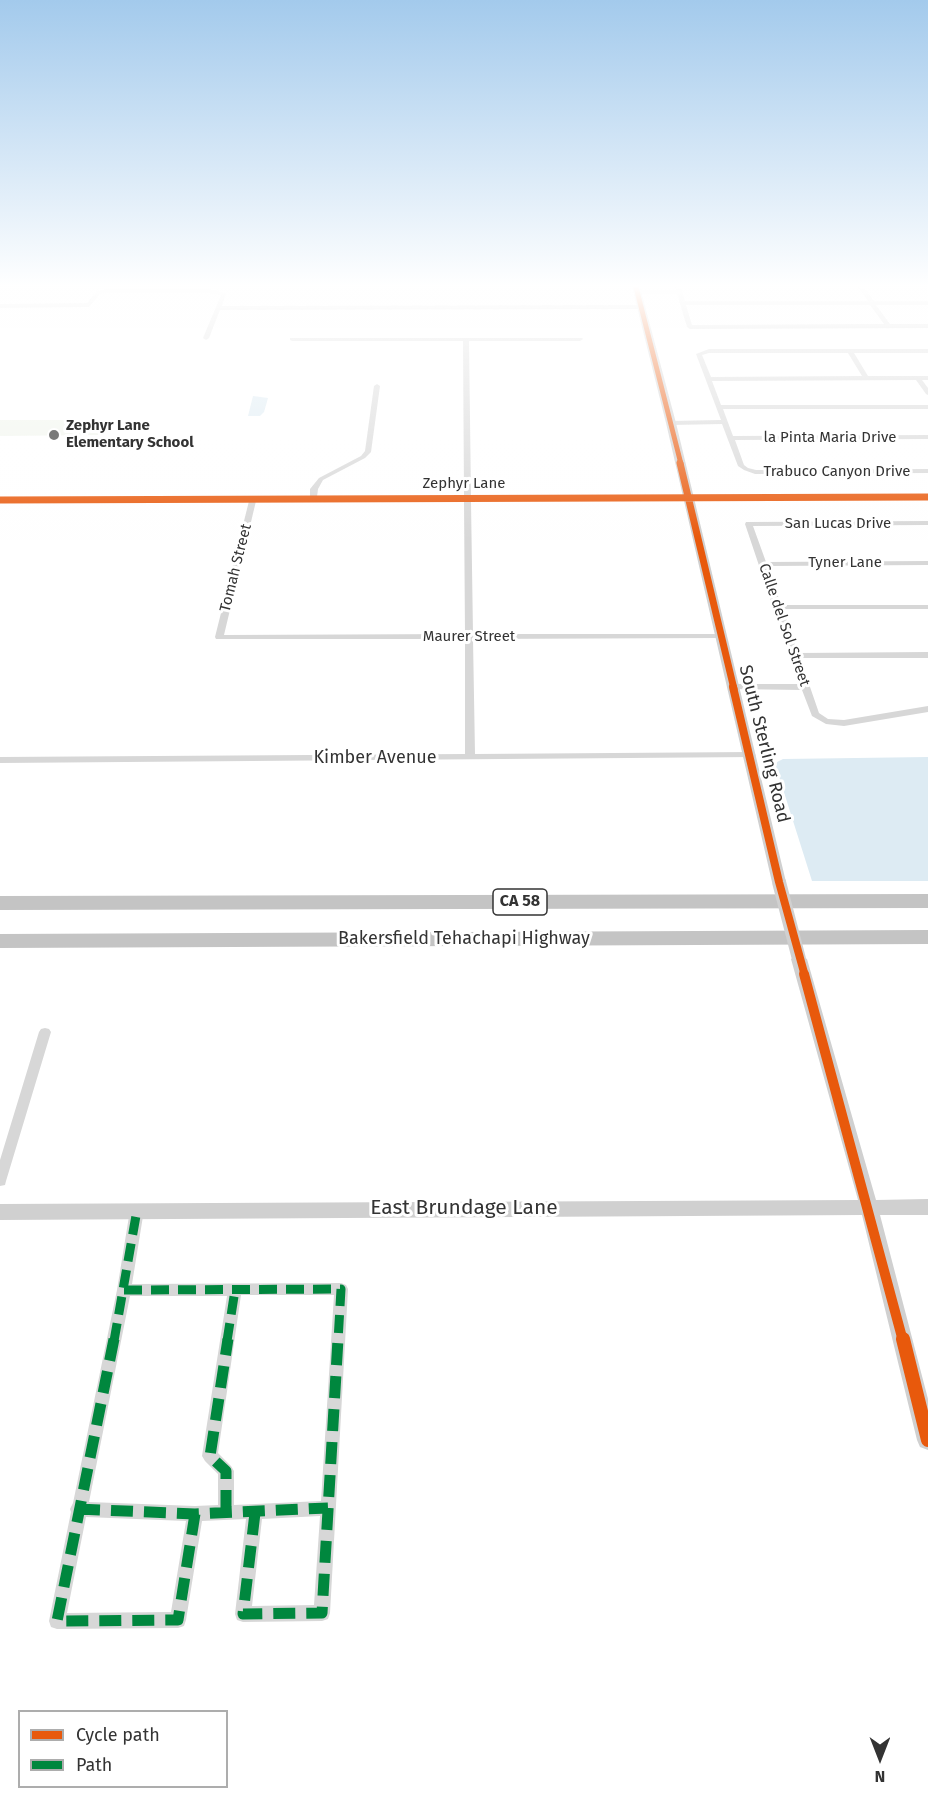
<!DOCTYPE html>
<style>
body{margin:0}
#map{position:relative;width:928px;height:1806px;overflow:hidden;background:#fff;font-family:"Fira Sans",sans-serif}
canvas{display:block}
.legend{position:absolute;left:18px;top:1710px;width:210px;height:78px;box-sizing:border-box;background:#fff;border:2px solid #adadad;margin:0;padding:8px 10px;list-style:none;font-size:18px;color:#333}
.legend li{display:flex;align-items:center;gap:12px;height:30px}
.legend b{width:30px;border:2px solid #adadad}
.north{position:absolute;left:850px;top:1728px;width:60px;height:60px;-webkit-text-stroke:4px #fff;paint-order:stroke;rotate:180deg;font-size:16px;font-weight:700;line-height:24px;text-align:center;color:#333}
.north::after{content:'';display:block;margin:auto;width:21px;height:27px;background:#333;clip-path:polygon(50% 0,100% 100%,50% 72%,0 100%)}
</style>
<div id="map">
<canvas width="928" height="1806"></canvas>
<ul class="legend">
<li><b style="height:8px;background:#e8590c"></b>Cycle path</li>
<li><b style="height:8px;background:#00873e"></b>Path</li>
</ul>
<div class="north">N</div>
</div>
<script>
const context = document.querySelector('canvas').getContext('2d');
context.lineJoin = 'round';
function fillPath(path, color) { context.fillStyle = color; context.fill(path, 'evenodd'); }
const poly = rows => new Path2D(rows.map(r => 'M' + r).join(''));
function strokePath(path, color, width, dash) { context.strokeStyle = color; context.lineWidth = width; context.lineCap = dash ? 'butt' : 'round'; context.setLineDash(dash || []); context.stroke(path); }
function drawText(font, color, halo, rows, align = 'center') {
  context.font = font + ' "Fira Sans",sans-serif'; context.lineWidth = 6; context.setLineDash([]); context.textBaseline = 'middle'; context.strokeStyle = halo; context.fillStyle = color; for (const [text, x, y, turn = 0] of rows) {
    context.save(); context.translate(x, y); context.rotate((+turn || 0) * Math.PI / 180); context.textAlign = isNaN(turn) ? turn : align; if (halo) context.strokeText(text, 0, 0); context.fillText(text, 0, 0); context.restore();
  }
}
fillPath(poly([
 [0,420,108,420,101,435,0,436]
]), '#f1f5ed');
fillPath(poly([
 [253,396,268,398,264,412,260,416,248,416],
 [928,757,928,881,812,881,776,767,777,762,783,759]
]), '#ddebf3');
fillPath(poly([
 [675,287,681,287,685,301,868,301,858,287,864,287,874,301,928,301,928,305,876,305,890,324,928,324,928,328,690,329,687,327,677,294,637,294,634,292,637,290,676,290,675,287],
 [686,305,870,305,884,324,692,325,686,305],
 [104,289,209,289,226,293,222,306,642,305,645,307,642,309,220,310,209,338,206,340,203,338,221,295,209,293,104,293,100,294,89,307,0,308,0,304,87,303,96,292,104,289],
 [290,338,582,338,583,339,580,341,469,341,471,496,928,495,928,499,471,501,473,634,720,634,724,636,720,638,473,639,475,754,751,752,756,755,754,757,0,763,0,757,465,754,465,639,216,639,215,637,249,501,0,502,0,498,310,497,310,489,319,478,361,456,365,451,374,386,377,384,380,386,371,452,365,458,323,480,318,489,317,497,464,496,463,341,292,341,290,340,290,338],
 [256,501,464,501,465,634,224,635,256,501],
 [709,349,928,349,928,353,854,353,868,376,928,376,928,380,922,380,928,388,928,395,926,394,916,380,712,381,721,405,928,405,928,409,723,409,733,436,928,435,928,439,735,440,744,465,748,468,756,470,928,469,928,473,755,474,744,470,738,466,722,424,671,425,668,423,671,421,721,420,696,354,709,349],
 [709,353,848,353,862,376,711,377,702,355,709,353],
 [928,521,928,525,753,526,766,562,928,561,928,565,768,566,781,605,928,605,928,609,783,609,798,653,928,652,928,658,800,658,819,713,828,719,844,720,928,706,928,712,844,726,826,724,812,716,802,690,731,689,731,685,734,684,800,684,773,607,745,524,746,522,928,521],
 [45,1028,49,1029,51,1032,6,1181,5,1185,0,1186,0,1160,39,1032,41,1029,45,1028],
 [137,1205,142,1206,144,1210,132,1284,341,1283,346,1285,348,1289,330,1613,328,1619,322,1621,243,1622,237,1620,235,1614,246,1519,202,1521,186,1620,184,1626,178,1628,57,1629,51,1627,49,1621,71,1512,70,1509,73,1503,117,1290,130,1210,132,1206,137,1205],
 [241,1295,334,1295,321,1501,234,1505,234,1471,231,1466,218,1453,241,1295],
 [130,1296,227,1296,202,1456,205,1461,218,1474,218,1505,195,1506,89,1502,130,1296],
 [320,1516,314,1605,252,1606,262,1519,320,1516],
 [86,1517,186,1521,171,1612,67,1613,86,1517]
]), '#d7d7d7');
fillPath(poly([
 [632,287,640,287,676,423,786,882,779,887,772,882,666,423,632,287],
 [799,954,807,959,876,1200,928,1199,928,1215,880,1215,928,1399,928,1450,920,1447,917,1440,862,1215,0,1220,0,1204,858,1200,791,959,799,954]
]), '#d0d0d0');
fillPath(poly([
 [928,894,928,908,0,910,0,896,928,894],
 [928,930,928,944,0,948,0,934,928,930]
]), '#c4c4c4');
strokePath(poly([
 [779,882,799,959]
]), '#d0d0d0', 14);
strokePath(poly([
 [124,1290,341,1289,338,1341],
 [114,1341,137,1210],
 [227,1341,235,1290]
]), '#00873e', 9, [18, 9]);
strokePath(poly([
 [114,1339,57,1621,178,1620,195,1514],
 [78,1509,195,1514,328,1508],
 [226,1512,226,1471,210,1456,228,1339],
 [255,1513,243,1614,322,1613,338,1339]
]), '#00873e', 11, [22, 11]);
strokePath(poly([
 [636,287,681,464]
]), '#e8590c', 5);
strokePath(poly([
 [680,463,734,689],
 [0,500,928,497]
]), '#e8590c', 7);
strokePath(poly([
 [733,687,779,882,805,976]
]), '#e8590c', 8);
strokePath(poly([
 [804,974,903,1341]
]), '#e8590c', 10);
strokePath(poly([
 [903,1339,928,1440]
]), '#e8590c', 14);
const sky = context.createLinearGradient(0, 0, 0, 540);
sky.addColorStop(0, '#a3caec');
sky.addColorStop(0.53, '#fff');
sky.addColorStop(1, '#ffffff00');
context.fillStyle = sky;
context.fillRect(0, 0, 928, 540);
for (const [x, y, r, color] of [
 [54,435,6,"#7a7a7a"]
]) { const dot = new Path2D(); dot.arc(x, y, r, 0, 2 * Math.PI); context.fillStyle = color; context.fill(dot); strokePath(dot, '#fff', 2); }
drawText('bold 15px', '#333', '#fff', [
 ["Zephyr Lane",66,426],
 ["Elementary School",66,443]
], 'left');
drawText('15px', '#333', '#fff', [
 ["la Pinta Maria Drive",830,438],
 ["Trabuco Canyon Drive",837,472],
 ["Zephyr Lane",464,484],
 ["San Lucas Drive",838,524],
 ["Tyner Lane",845,563],
 ["Tomah Street",236,568,-76],
 ["Calle del Sol Street",784,625,71],
 ["Maurer Street",469,637]
]);
for (const [x, y, w] of [
 [520,902,54]
]) { const box = new Path2D(); box.roundRect(x - w / 2, y - 13, w, 26, 4.5); context.fillStyle = '#fff'; context.fill(box); strokePath(box, '#333', 1.5); }
drawText('bold 16px', '#333', null, [
 ["CA 58",520,902]
]);
drawText('18px', '#333', '#fff', [
 ["South Sterling Road",764,744,76],
 ["Kimber Avenue",375,758],
 ["Bakersfield Tehachapi Highway",464,939]
]);
drawText('21px', '#333', '#fff', [
 ["East Brundage Lane",464,1208]
]);
</script>
